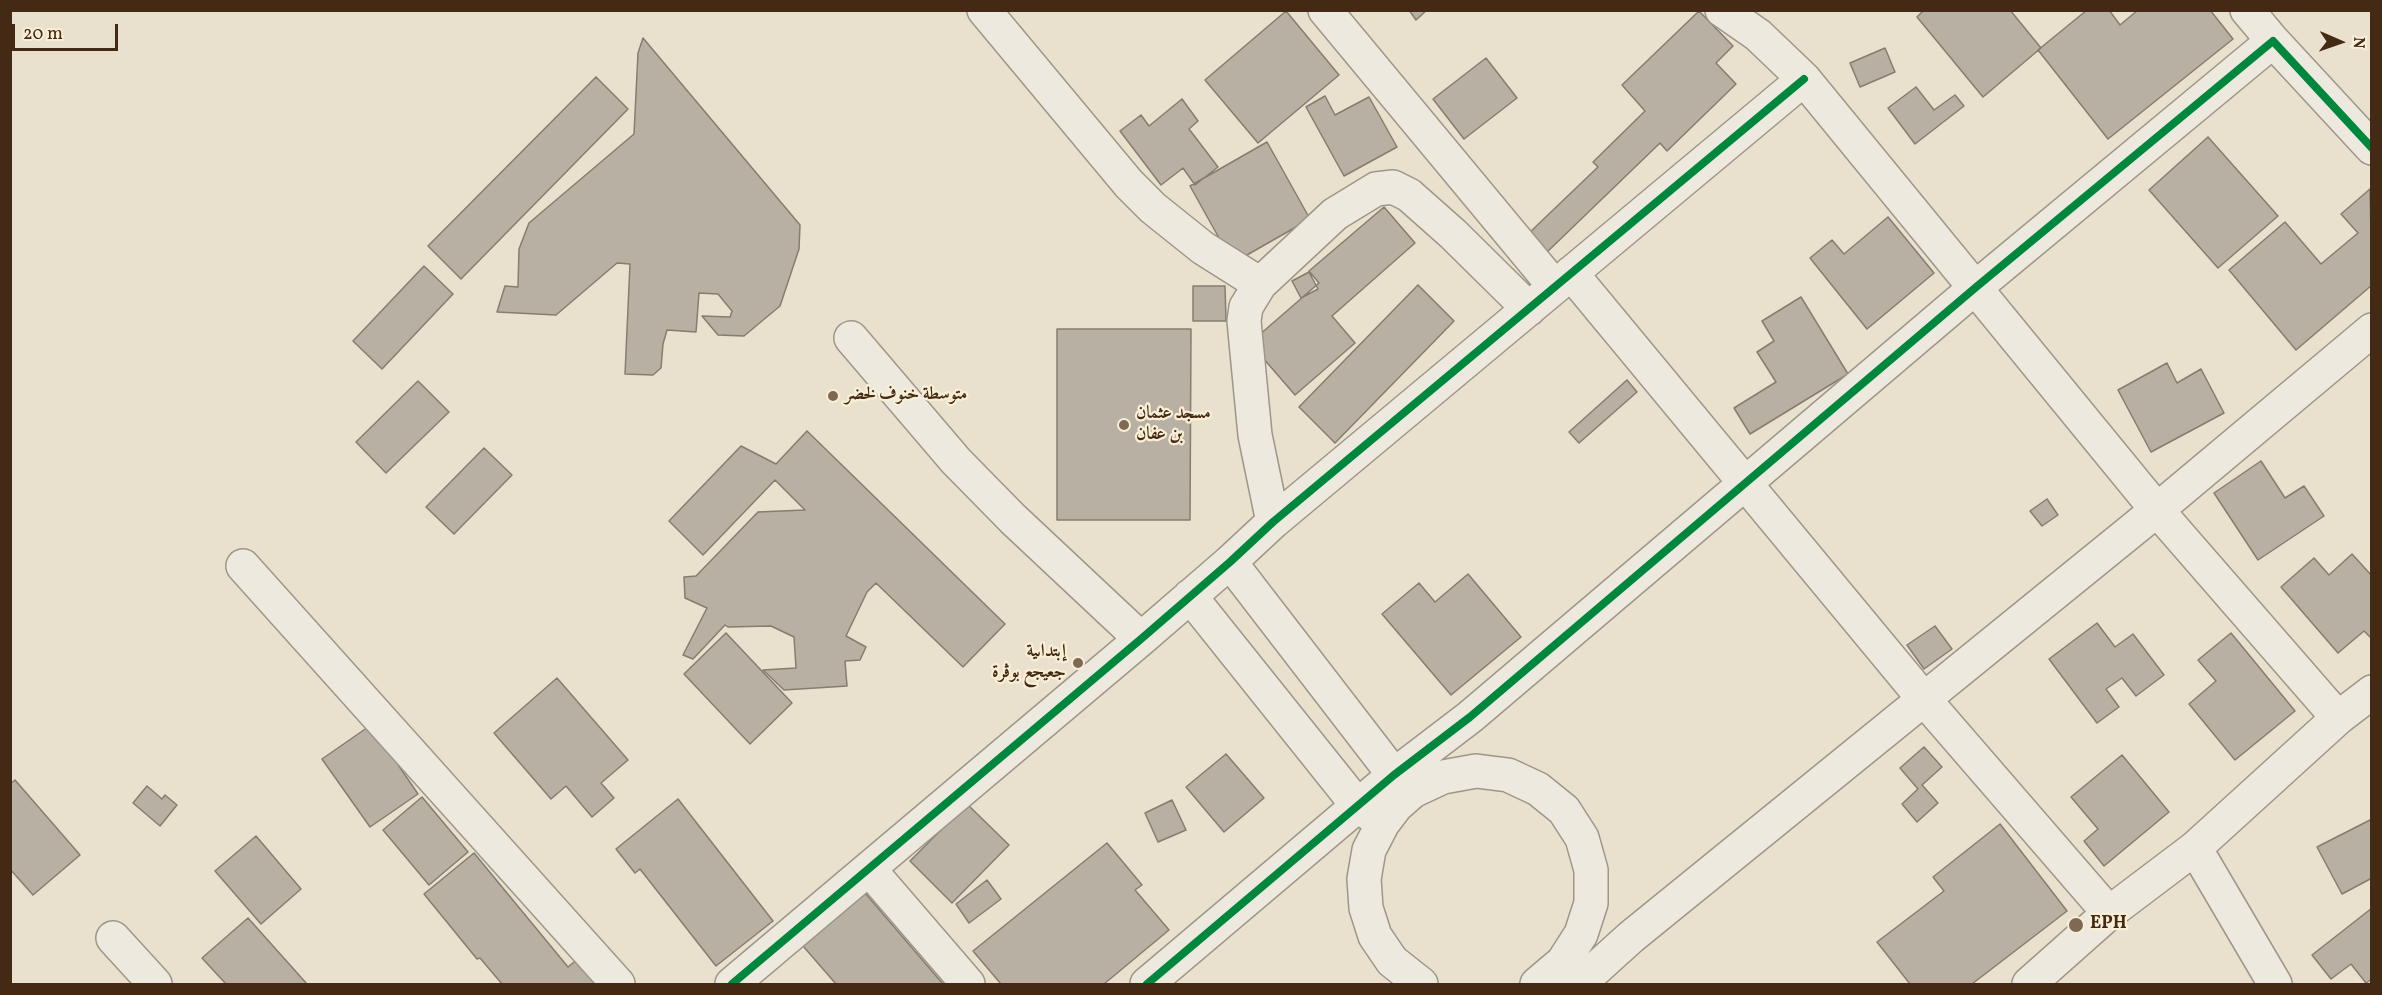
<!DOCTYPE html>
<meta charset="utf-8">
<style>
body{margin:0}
#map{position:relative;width:2382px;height:995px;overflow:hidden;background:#e9e1cd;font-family:Vollkorn,serif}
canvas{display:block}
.frame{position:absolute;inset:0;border:12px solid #442914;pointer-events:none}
.north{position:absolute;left:2310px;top:12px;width:60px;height:60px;-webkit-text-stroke:4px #f9eed6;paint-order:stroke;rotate:92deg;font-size:16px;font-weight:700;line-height:24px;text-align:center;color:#442914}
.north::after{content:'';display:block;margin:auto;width:21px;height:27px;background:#442914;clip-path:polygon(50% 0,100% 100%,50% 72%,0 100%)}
.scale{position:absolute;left:12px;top:24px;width:106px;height:27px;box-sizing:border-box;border:3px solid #442914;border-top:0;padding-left:8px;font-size:18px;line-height:21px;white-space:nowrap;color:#442914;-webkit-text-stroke:4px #f9eed6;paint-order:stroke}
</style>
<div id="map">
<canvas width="2382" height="995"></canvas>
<div class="frame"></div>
<div class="north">N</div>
<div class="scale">20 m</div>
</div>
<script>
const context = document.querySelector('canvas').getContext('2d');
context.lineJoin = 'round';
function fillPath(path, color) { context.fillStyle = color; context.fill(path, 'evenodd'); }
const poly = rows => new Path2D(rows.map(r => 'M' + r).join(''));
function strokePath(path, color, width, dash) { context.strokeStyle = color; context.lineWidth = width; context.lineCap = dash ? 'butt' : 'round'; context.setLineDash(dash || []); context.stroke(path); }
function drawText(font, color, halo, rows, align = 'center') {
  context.font = font + ' Vollkorn,Amiri,serif'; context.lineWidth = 4.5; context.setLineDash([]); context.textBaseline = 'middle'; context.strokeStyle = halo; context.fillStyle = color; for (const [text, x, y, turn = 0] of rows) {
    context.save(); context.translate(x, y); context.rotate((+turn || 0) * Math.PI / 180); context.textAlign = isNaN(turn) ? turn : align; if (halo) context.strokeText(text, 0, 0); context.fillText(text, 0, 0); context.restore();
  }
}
const building = poly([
 [1409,10,1427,10,1416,20,1409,10],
 [1924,10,2010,10,2041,48,1983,97,1917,17,1924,10],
 [2087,10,2109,10,2120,25,2138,10,2210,10,2233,39,2108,139,2038,50,2087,10],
 [1286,11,1339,75,1258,143,1205,80,1286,11],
 [1699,11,1733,46,1716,63,1736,84,1667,151,1660,143,1545,254,1527,235,1598,167,1593,162,1645,111,1622,85,1699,11],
 [643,38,800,225,799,249,780,306,744,336,718,335,702,316,730,317,732,311,718,294,699,293,696,332,667,330,663,344,661,368,653,375,625,374,630,264,617,263,556,315,497,312,505,286,518,287,519,249,529,223,634,134,638,53,643,38],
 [1885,48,1895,72,1860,87,1850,63,1885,48],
 [1486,58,1517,98,1464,139,1433,99,1486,58],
 [596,77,628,109,461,279,428,246,596,77],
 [1916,87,1934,110,1955,95,1964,106,1915,144,1888,108,1916,87],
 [1325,96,1335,115,1369,97,1397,147,1344,176,1306,107,1325,96],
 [1182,99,1198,121,1189,129,1218,167,1195,185,1183,168,1161,185,1120,131,1141,115,1149,126,1182,99],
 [2208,137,2278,216,2218,268,2149,190,2208,137],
 [1267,142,1310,219,1233,263,1190,186,1267,142],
 [2370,189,2372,285,2296,350,2229,270,2285,222,2321,264,2358,233,2341,214,2370,189],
 [1384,207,1415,243,1332,316,1355,343,1295,395,1250,343,1319,283,1309,271,1384,207],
 [1888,217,1934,273,1867,329,1810,258,1832,240,1844,254,1888,217],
 [424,266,453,294,382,369,353,341,424,266],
 [1309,272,1318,289,1301,298,1292,281,1309,272],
 [1418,285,1454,321,1335,443,1299,407,1418,285],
 [1193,286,1225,286,1226,321,1193,321,1193,286],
 [1801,297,1848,374,1750,434,1734,408,1776,382,1757,352,1774,341,1762,321,1801,297],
 [1057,329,1191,329,1190,520,1057,520,1057,329],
 [2167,363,2177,383,2201,369,2224,413,2151,452,2118,390,2167,363],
 [1627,380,1637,392,1579,443,1569,432,1627,380],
 [418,381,449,412,386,473,356,442,418,381],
 [807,431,1005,624,963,667,876,583,867,592,846,636,866,647,860,660,845,661,847,686,784,690,763,670,796,668,794,637,771,626,728,627,725,625,693,659,683,655,707,608,685,598,684,577,696,576,758,512,805,510,775,480,703,555,669,521,741,446,776,464,807,431],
 [484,448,512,475,454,534,426,507,484,448],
 [2261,461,2285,498,2304,486,2324,516,2258,560,2214,493,2261,461],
 [2047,499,2058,515,2042,526,2030,511,2047,499],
 [2352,554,2372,576,2372,639,2364,631,2338,653,2281,587,2314,558,2329,575,2352,554],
 [1468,574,1521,637,1451,695,1382,614,1419,583,1435,602,1468,574],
 [2097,623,2115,647,2133,634,2164,675,2136,696,2122,678,2106,689,2119,707,2097,723,2049,659,2097,623],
 [1935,626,1952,649,1924,669,1907,645,1935,626],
 [726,633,792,703,750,744,684,674,726,633],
 [2231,633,2295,711,2235,760,2189,704,2216,681,2198,660,2231,633],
 [557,678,628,760,601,783,614,798,592,817,566,786,551,799,494,733,557,678],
 [371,725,418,794,370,827,322,759,371,725],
 [1924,747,1942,767,1922,785,1938,803,1917,822,1902,804,1918,789,1900,768,1924,747],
 [1226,754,1264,798,1224,832,1186,787,1226,754],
 [2122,755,2169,812,2104,866,2084,841,2098,829,2071,797,2122,755],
 [15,780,80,855,33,895,10,869,10,784,15,780],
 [147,786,162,799,165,795,177,805,160,826,133,803,147,786],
 [422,797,468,852,429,885,383,830,422,797],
 [678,799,773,921,716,966,640,869,635,873,616,849,678,799],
 [1172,800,1186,830,1158,842,1145,813,1172,800],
 [967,804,1009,845,952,903,910,861,967,804],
 [2372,819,2372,878,2342,894,2317,847,2372,819],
 [2000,824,2067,911,1972,984,1910,984,1877,942,1944,891,1933,877,2000,824],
 [256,836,301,889,261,924,215,871,256,836],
 [1107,843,1142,885,1135,890,1169,930,1104,984,1001,984,973,951,1107,843],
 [474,853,568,967,585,953,612,984,502,984,480,958,477,959,424,894,474,853],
 [987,880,1001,899,969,923,956,904,987,880],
 [865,893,943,984,836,984,803,946,865,893],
 [2372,908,2372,979,2366,983,2351,964,2331,979,2312,955,2372,908],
 [248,918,307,984,226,984,202,958,248,918]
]);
fillPath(building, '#b8b0a2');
strokePath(building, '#857d70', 1.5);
const street = poly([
 [984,10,1129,184,1153,208,1203,248,1260,284],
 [1325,10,1555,287],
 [1722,10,1758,35,1804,79,2157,510,2338,718],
 [2247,10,2273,41],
 [1571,273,1923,698,2109,913],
 [851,338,956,461,1013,519,1141,639],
 [1273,522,1255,435,1244,321,1246,307,1260,284,1335,214,1376,189,1393,187,1409,195,1453,234,1529,309],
 [1230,562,1394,775,1410,788],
 [243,566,618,984],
 [1190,596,1358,806,1377,819],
 [2195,848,2275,984],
 [869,869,968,984],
 [113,938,155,984],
 [732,984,1141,639,1230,562,1273,522,1804,79],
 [1147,984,1394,775,1470,717,1975,288,2273,41,2372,148],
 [1421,984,1392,961,1375,936,1366,908,1364,879,1369,850,1383,823,1396,806,1413,791,1443,777,1476,771,1508,775,1538,789,1564,810,1582,838,1591,870,1591,903,1581,934,1563,962,1537,984],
 [1579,984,1631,937,2157,510,2372,330],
 [2029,984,2109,913,2195,848,2338,718,2372,692]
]);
strokePath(street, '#9e9688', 36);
strokePath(street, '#ede9de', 33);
strokePath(poly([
 [732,984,1141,639,1230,562,1273,522,1804,79],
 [1147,984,1394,775,1470,717,1975,288,2273,41,2372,148]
]), '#00873e', 8);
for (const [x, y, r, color] of [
 [833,396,6,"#7e6955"],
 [1124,425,6,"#7e6955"],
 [1078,663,6,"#7e6955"],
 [2076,925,8,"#7e6955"]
]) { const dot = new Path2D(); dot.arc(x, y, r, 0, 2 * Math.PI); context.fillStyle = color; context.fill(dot); strokePath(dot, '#f9eed6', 2); }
drawText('bold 18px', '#442914', '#f9eed6', [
 ["متوسطة خنوف لخضر",845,396],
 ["مسجد عثمان",1136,415],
 ["بن عفان",1136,436],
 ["إبتداىية",1066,653,"right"],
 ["جعيجع بوڨرة",1066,674,"right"],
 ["EPH",2090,925]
], 'left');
</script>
